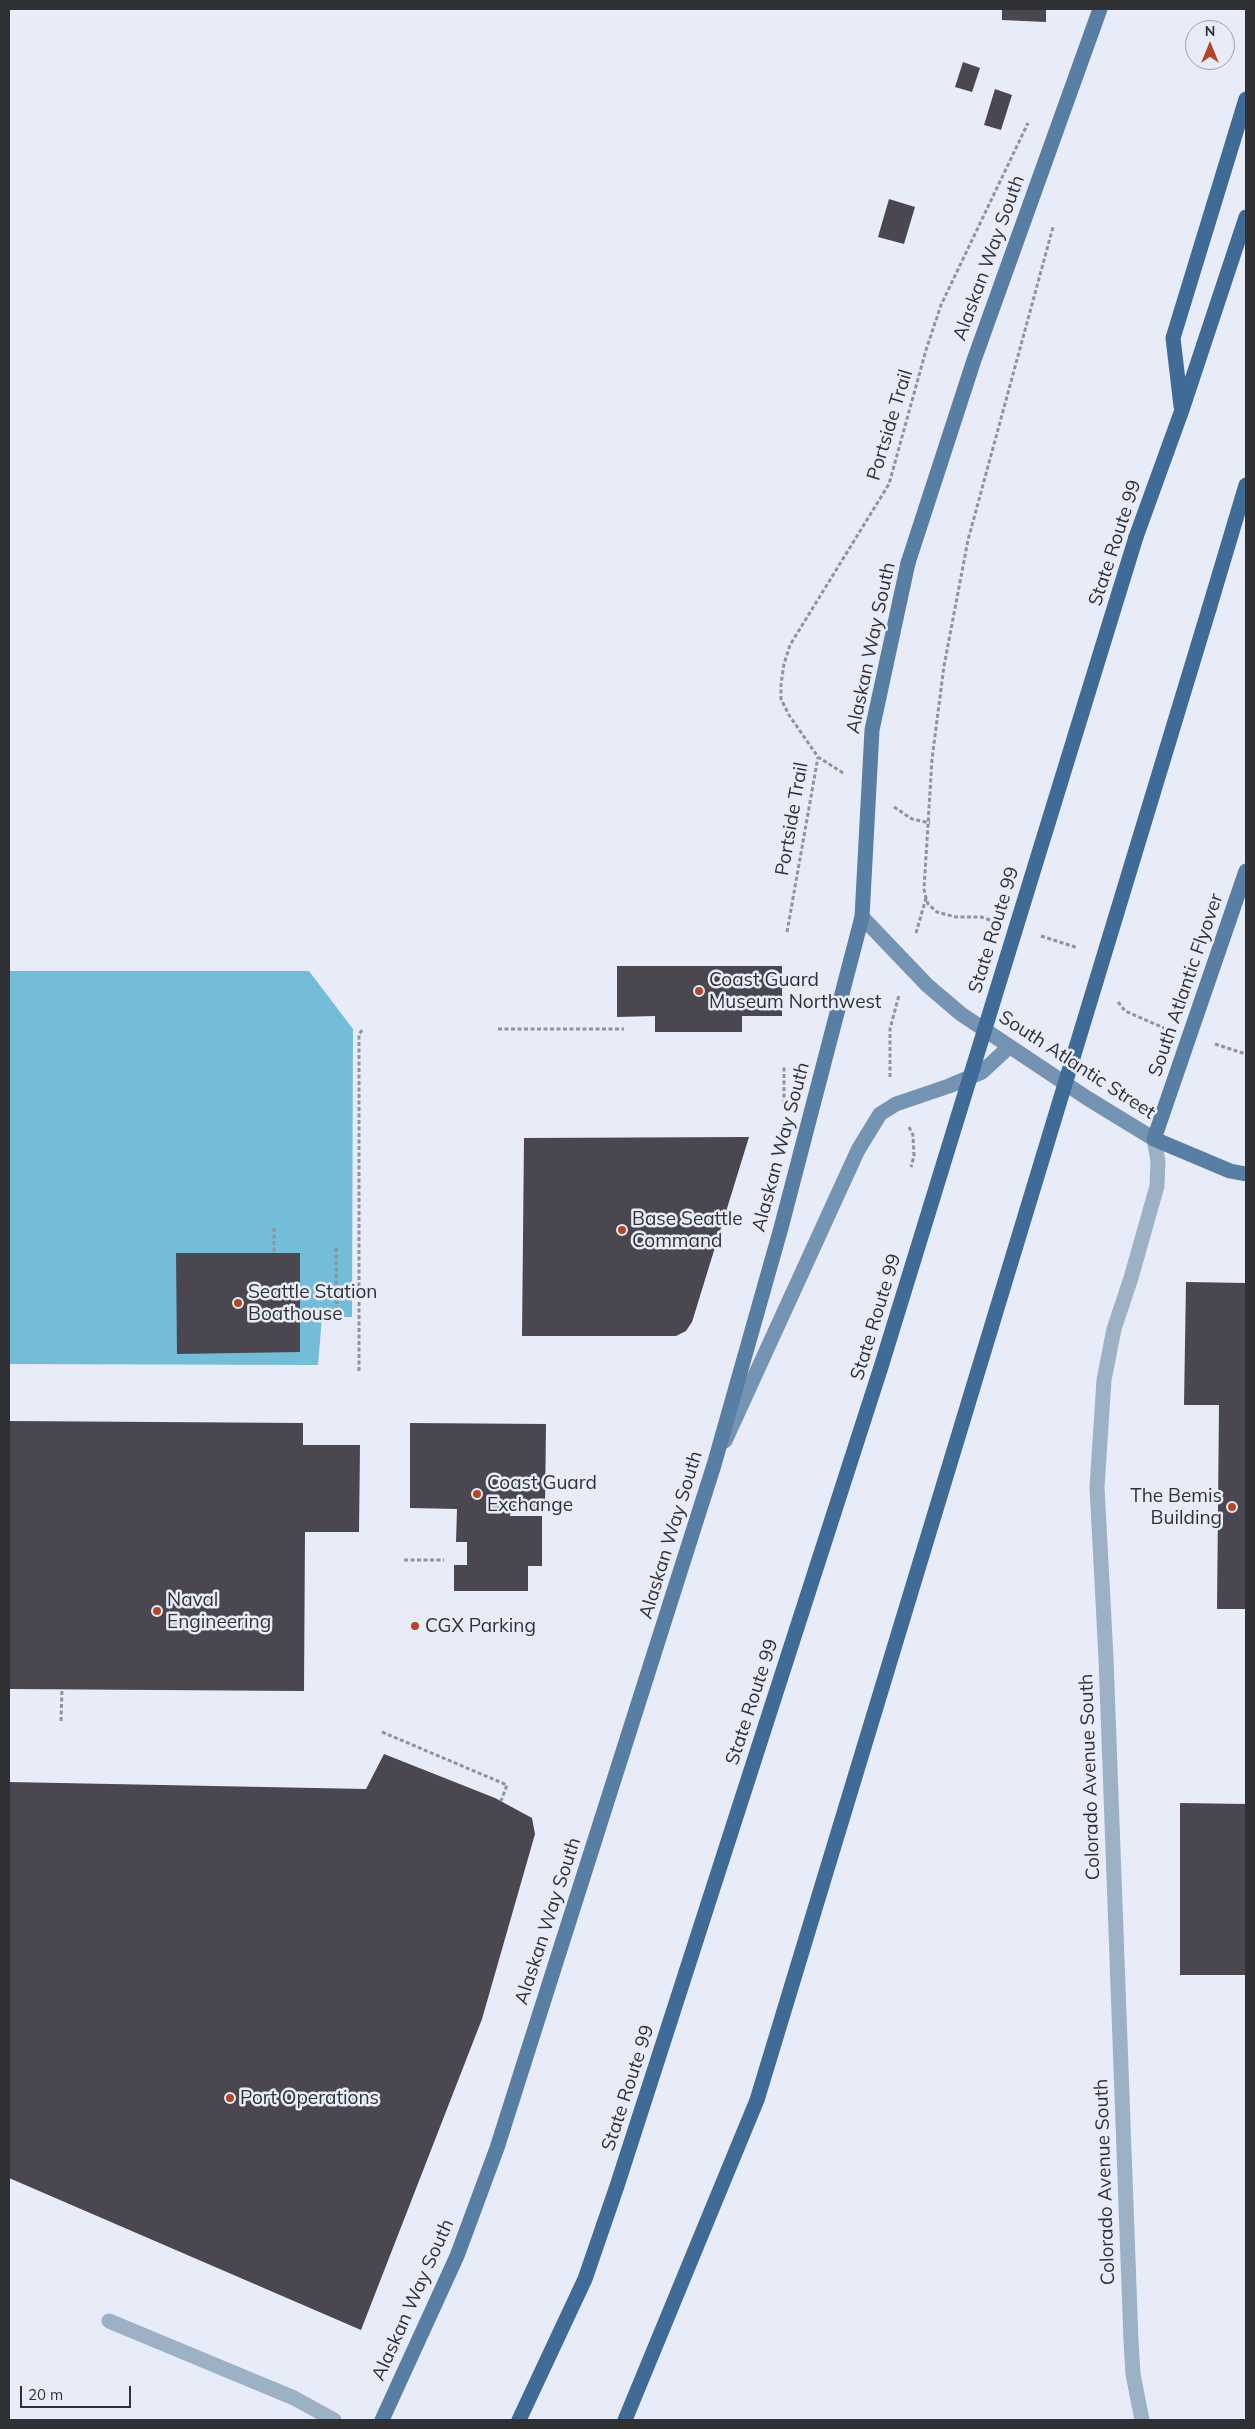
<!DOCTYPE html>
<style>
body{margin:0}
#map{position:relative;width:1255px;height:2429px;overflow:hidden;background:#e8ecf8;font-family:Mulish,sans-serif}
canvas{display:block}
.frame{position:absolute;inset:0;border:10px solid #2f3135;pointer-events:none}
.north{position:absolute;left:1185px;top:20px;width:50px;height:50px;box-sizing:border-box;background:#e8ecf8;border:1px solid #9ea1aa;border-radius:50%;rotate:0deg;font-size:14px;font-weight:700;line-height:20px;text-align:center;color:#2f3135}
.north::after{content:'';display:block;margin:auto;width:18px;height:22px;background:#b04827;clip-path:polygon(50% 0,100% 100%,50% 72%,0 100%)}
.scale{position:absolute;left:20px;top:2386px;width:111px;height:22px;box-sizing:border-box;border:2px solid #2f3135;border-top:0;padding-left:6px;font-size:15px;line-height:18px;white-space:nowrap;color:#2f3135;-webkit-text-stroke:4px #e8ecf8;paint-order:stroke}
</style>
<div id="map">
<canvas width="1255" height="2429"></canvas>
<div class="frame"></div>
<div class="north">N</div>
<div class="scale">20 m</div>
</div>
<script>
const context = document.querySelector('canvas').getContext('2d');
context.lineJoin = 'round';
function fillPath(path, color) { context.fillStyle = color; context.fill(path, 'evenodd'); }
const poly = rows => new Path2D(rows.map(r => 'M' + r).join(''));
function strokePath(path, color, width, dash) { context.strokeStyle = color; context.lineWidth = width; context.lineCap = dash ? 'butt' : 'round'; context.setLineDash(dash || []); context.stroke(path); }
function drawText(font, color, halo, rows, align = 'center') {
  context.font = font + ' Mulish,sans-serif'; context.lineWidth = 5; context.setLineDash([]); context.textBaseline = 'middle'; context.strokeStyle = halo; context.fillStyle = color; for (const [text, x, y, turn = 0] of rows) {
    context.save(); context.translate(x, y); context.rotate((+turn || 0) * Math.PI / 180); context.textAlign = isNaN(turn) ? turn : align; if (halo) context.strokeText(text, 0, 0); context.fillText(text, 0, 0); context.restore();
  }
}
fillPath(poly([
 [9,971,309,971,353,1029,352,1317,322,1317,318,1365,9,1364]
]), '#73bdd9');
fillPath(poly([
 [1002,9,1046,9,1046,22,1002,20],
 [963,62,980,68,972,92,955,87],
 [995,89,1012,95,1001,130,984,125],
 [889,199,915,207,904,244,878,237],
 [617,966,782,966,782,1016,742,1016,742,1032,655,1032,655,1016,617,1017],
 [749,1137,692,1322,686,1331,676,1336,522,1336,524,1138],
 [176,1253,300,1253,300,1352,177,1354],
 [1186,1282,1246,1283,1246,1609,1217,1609,1219,1405,1184,1405],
 [9,1421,303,1423,303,1445,360,1445,359,1532,305,1532,304,1691,9,1689],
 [410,1423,546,1424,545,1509,511,1509,510,1516,542,1516,542,1566,528,1566,528,1591,454,1591,454,1565,467,1565,467,1542,456,1542,457,1509,410,1508],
 [384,1754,495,1798,532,1818,535,1834,482,2019,361,2330,9,2178,9,1782,366,1789],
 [1180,1803,1246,1804,1246,1975,1180,1975]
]), '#4a4751');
strokePath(poly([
 [843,773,818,757,789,715,781,699,781,684,784,664,790,645,889,484,926,350,941,305,1028,123],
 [894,807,912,819,930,823],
 [990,920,981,917,956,917,937,912,928,904,926,898,924,889,932,759,944,666,968,540,1053,227],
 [787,932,818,757],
 [916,933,926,898],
 [1041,936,1078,948],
 [1118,1002,1125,1011,1164,1028],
 [498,1029,624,1029],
 [1215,1044,1246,1054],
 [890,1077,890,1029,899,995],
 [784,1104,784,1065],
 [909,1127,913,1135,914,1156,911,1167],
 [274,1228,274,1253],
 [336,1248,337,1316],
 [359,1371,359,1034,363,1029],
 [404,1560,444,1560],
 [61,1721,62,1689],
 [382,1732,507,1785,501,1801]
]), '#90939b', 3, [4, 2.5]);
strokePath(poly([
 [109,2321,294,2398,334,2420],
 [1142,2420,1133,2374,1131,2341,1106,1658,1097,1487,1104,1380,1114,1329,1131,1278,1157,1186,1158,1161,1154,1139]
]), '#9cb1c6', 15);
strokePath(poly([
 [862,917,927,985,961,1014,1087,1098,1154,1139],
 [725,1441,858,1150,880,1114,896,1104,949,1086,982,1072,1009,1047]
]), '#7593b2', 15);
strokePath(poly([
 [1246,871,1154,1139,1230,1171,1246,1174],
 [382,2420,457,2256,497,2148,714,1465,781,1228,862,917,872,730,908,563]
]), '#587ea3', 15);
strokePath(poly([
 [1181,406,1173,338,1246,99],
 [1136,537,1182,410,1246,217],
 [1209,609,1246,485]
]), '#3f6b96', 15);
strokePath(poly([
 [908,563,974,360,1100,9]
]), '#587ea3', 15);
strokePath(poly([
 [519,2420,585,2279,617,2186,881,1367,1136,537],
 [625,2420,757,2100,1209,609]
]), '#3f6b96', 15);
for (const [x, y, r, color] of [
 [699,991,5,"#b04827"],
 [622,1230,5,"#b04827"],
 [238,1303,5,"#b04827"],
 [477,1494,5,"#b04827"],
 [1232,1507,5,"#b04827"],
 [157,1611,5,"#b04827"],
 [415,1626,5,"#b04827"],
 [230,2098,5,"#b04827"]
]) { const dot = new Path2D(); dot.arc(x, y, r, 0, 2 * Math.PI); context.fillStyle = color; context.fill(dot); strokePath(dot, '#e8ecf8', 2); }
drawText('19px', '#2f3135', '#e8ecf8', [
 ["Alaskan Way South",989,258,-70],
 ["Portside Trail",890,425,-73],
 ["State Route 99",1115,543,-72],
 ["Alaskan Way South",871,648,-78],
 ["Portside Trail",792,819,-80],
 ["State Route 99",994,930,-73],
 ["South Atlantic Flyover",1186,985,-71],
 ["South Atlantic Street",1077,1065,33],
 ["Alaskan Way South",781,1147,-75],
 ["State Route 99",876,1317,-73],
 ["Alaskan Way South",671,1535,-73],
 ["State Route 99",752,1702,-72],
 ["Colorado Avenue South",1090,1777,-92],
 ["Alaskan Way South",548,1921,-72],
 ["State Route 99",628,2088,-72],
 ["Colorado Avenue South",1105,2182,-92],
 ["Alaskan Way South",413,2300,-66]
]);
drawText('19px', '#2f3135', '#e8ecf8', [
 ["Coast Guard",709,980],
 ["Museum Northwest",709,1002],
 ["Base Seattle",632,1219],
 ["Command",632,1241],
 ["Seattle Station",248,1292],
 ["Boathouse",248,1314],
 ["Coast Guard",487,1483],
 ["Exchange",487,1505],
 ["The Bemis",1222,1496,"right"],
 ["Building",1222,1518,"right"],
 ["Naval",167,1600],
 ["Engineering",167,1622],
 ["CGX Parking",425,1626],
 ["Port Operations",240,2098]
], 'left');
</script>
